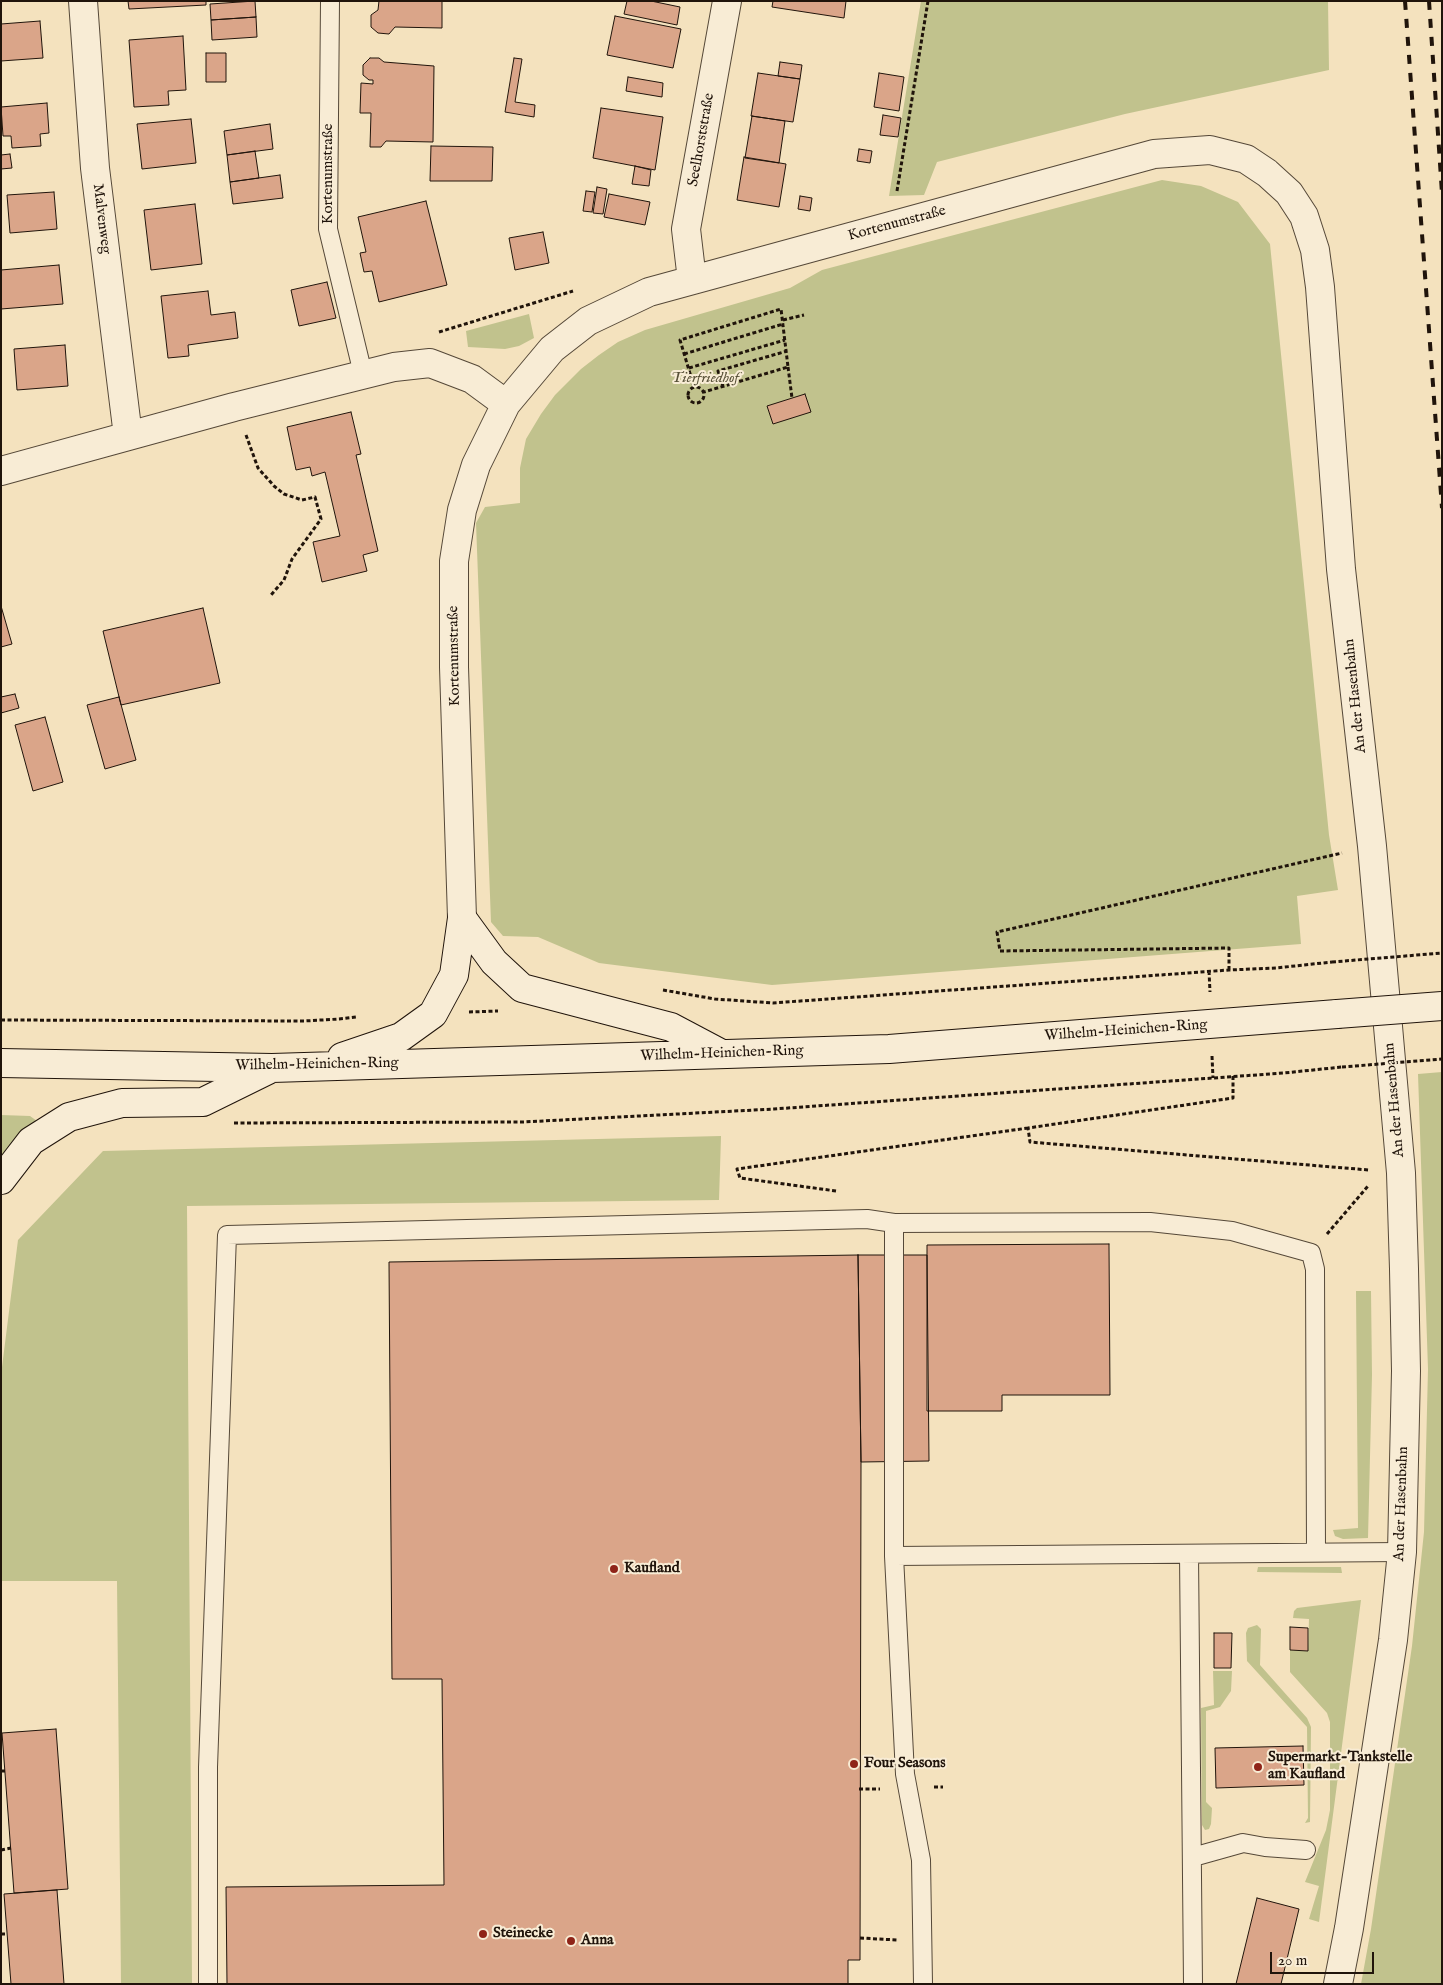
<!DOCTYPE html>
<meta charset="utf-8">
<style>
body{margin:0}
#map{position:relative;width:1443px;height:1985px;overflow:hidden;background:#f4e2be;font-family:"IM FELL English",serif}
canvas{display:block}
.frame{position:absolute;inset:0;border:2px solid #20140b;pointer-events:none}
.scale{position:absolute;left:1270px;top:1952px;width:104px;height:22px;box-sizing:border-box;border:2px solid #20140b;border-top:0;padding-left:6px;font-size:15px;line-height:18px;white-space:nowrap;color:#20140b;-webkit-text-stroke:4px #f8ecd5;paint-order:stroke}
</style>
<div id="map">
<canvas width="1443" height="1985"></canvas>
<div class="frame"></div>
<div class="scale">20 m</div>
</div>
<script>
const context = document.querySelector('canvas').getContext('2d');
context.lineJoin = 'round';
function fillPath(path, color) { context.fillStyle = color; context.fill(path, 'evenodd'); }
const poly = rows => new Path2D(rows.map(r => 'M' + r).join(''));
function strokePath(path, color, width, dash) { context.strokeStyle = color; context.lineWidth = width; context.lineCap = dash ? 'butt' : 'round'; context.setLineDash(dash || []); context.stroke(path); }
function drawText(font, color, halo, rows, align = 'center') {
  context.font = font + ' "IM FELL English",serif'; context.lineWidth = 4; context.setLineDash([]); context.textBaseline = 'middle'; context.strokeStyle = halo; context.fillStyle = color; for (const [text, x, y, turn = 0] of rows) {
    context.save(); context.translate(x, y); context.rotate((+turn || 0) * Math.PI / 180); context.textAlign = isNaN(turn) ? turn : align; if (halo) context.strokeText(text, 0, 0); context.fillText(text, 0, 0); context.restore();
  }
}
fillPath(poly([
 [921,1,1328,1,1329,70,1125,114,937,162,924,195,889,196],
 [1162,180,1201,186,1238,202,1270,244,1329,835,1338,890,1297,896,1301,944,772,985,599,963,538,937,503,936,491,922,476,523,485,507,520,503,520,468,526,439,541,414,555,395,581,369,599,355,618,342,645,330,790,288,822,270],
 [529,314,534,338,519,346,505,349,468,347,466,331],
 [1442,1072,1442,1984,1361,1984,1371,1929,1412,1646,1424,1532,1428,1369,1418,1074],
 [1,1115,30,1116,37,1121,35,1127,1,1159],
 [721,1136,719,1200,187,1206,192,1984,121,1984,117,1581,1,1581,1,1375,18,1240,103,1151],
 [1356,1291,1371,1291,1372,1375,1368,1538,1343,1539,1335,1536,1333,1530,1358,1528],
 [1258,1567,1341,1567,1342,1573,1257,1572],
 [1361,1600,1319,1922,1309,1919,1319,1886,1305,1882,1326,1830,1330,1810,1330,1722,1327,1713,1290,1672,1290,1650,1308,1651,1309,1619,1293,1618,1294,1611,1297,1608],
 [1257,1625,1261,1629,1260,1665,1307,1718,1311,1727,1310,1822,1305,1823,1308,1818,1307,1727,1247,1661,1246,1633,1248,1628],
 [1213,1671,1232,1671,1231,1691,1220,1707,1206,1711,1206,1802,1212,1808,1211,1824,1209,1829,1205,1830,1202,1825,1201,1708,1214,1705]
]), '#c1c28d');
const building = poly([
 [128,1,206,1,206,5,129,9,128,1],
 [255,1,256,17,211,20,210,4,255,1],
 [379,1,442,1,442,28,395,27,389,34,378,33,371,27,371,15,378,10,379,1],
 [627,1,651,1,680,7,677,25,624,14,627,1],
 [773,1,846,1,844,18,772,7,773,1],
 [615,16,681,29,673,68,607,55,615,16],
 [256,17,257,37,212,40,211,20,256,17],
 [40,21,43,58,1,61,1,24,40,21],
 [183,36,186,90,168,91,169,105,134,107,129,40,183,36],
 [206,53,226,53,226,82,206,82,206,53],
 [370,58,379,58,384,62,434,66,433,142,386,141,381,147,370,147,371,113,360,113,361,83,373,84,373,80,369,80,363,75,363,65,370,58],
 [514,58,522,59,515,102,535,105,534,117,505,112,514,58],
 [780,62,802,65,800,79,778,76,780,62],
 [758,73,800,79,793,122,751,116,758,73],
 [879,73,904,77,899,111,874,107,879,73],
 [628,77,663,83,662,97,626,91,628,77],
 [47,103,49,133,40,134,41,146,12,148,11,136,3,136,1,107,47,103],
 [601,108,663,117,655,170,593,158,601,108],
 [883,115,901,118,898,137,880,135,883,115],
 [752,116,785,121,779,163,745,158,752,116],
 [191,119,196,163,142,169,137,124,191,119],
 [270,124,273,149,227,155,224,131,270,124],
 [431,146,493,147,492,181,430,181,431,146],
 [859,149,872,151,870,163,857,161,859,149],
 [255,151,259,178,230,182,227,155,255,151],
 [10,154,12,168,1,169,1,155,10,154],
 [744,157,786,164,779,207,737,200,744,157],
 [635,166,651,170,649,186,632,184,635,166],
 [280,175,283,198,233,204,230,182,280,175],
 [597,187,607,189,603,214,593,213,597,187],
 [586,191,595,192,592,212,583,211,586,191],
 [54,192,57,229,10,233,7,195,54,192],
 [609,194,650,202,645,225,604,217,609,194],
 [800,196,812,198,810,211,798,209,800,196],
 [426,201,447,285,379,302,372,271,364,272,360,253,366,252,358,217,426,201],
 [195,204,202,264,151,270,144,210,195,204],
 [543,232,549,263,515,270,509,238,543,232],
 [59,265,63,304,1,309,1,270,59,265],
 [327,282,336,318,299,326,291,290,327,282],
 [208,291,211,315,235,312,238,338,188,345,189,356,168,358,161,296,208,291],
 [65,345,68,386,17,390,14,349,65,345],
 [805,394,811,412,773,424,767,406,805,394],
 [351,412,361,454,356,455,378,551,363,555,367,571,322,582,313,542,340,536,325,472,312,476,310,467,296,470,287,427,351,412],
 [1,606,12,644,1,647,1,606],
 [203,608,220,683,121,705,103,631,203,608],
 [15,694,19,708,1,713,1,697,15,694],
 [119,697,136,760,105,769,87,705,119,697],
 [45,717,63,782,33,791,15,725,45,717],
 [1109,1244,1110,1395,1002,1395,1002,1411,927,1411,927,1245,1109,1244],
 [858,1255,861,1462,860,1960,848,1960,848,1984,227,1984,226,1887,444,1885,442,1679,392,1679,389,1262,858,1255],
 [858,1255,927,1255,929,1461,861,1462,858,1255],
 [1290,1627,1308,1628,1308,1651,1290,1650,1290,1627],
 [1214,1633,1232,1633,1231,1668,1214,1668,1214,1633],
 [56,1729,68,1889,14,1893,2,1733,56,1729],
 [1303,1746,1304,1785,1216,1788,1215,1748,1303,1746],
 [57,1890,64,1984,11,1984,4,1894,57,1890],
 [1257,1898,1299,1909,1281,1984,1236,1984,1257,1898]
]);
fillPath(building, '#daa589');
strokePath(building, '#20140b', 1);
const lane = poly([
 [330,1,328,229,363,374],
 [894,1223,894,1556],
 [1189,1554,1193,1984],
 [1193,1857,1243,1843,1265,1847,1306,1850],
 [208,1984,208,1767,227,1235,867,1219,894,1223,1150,1222,1232,1231,1311,1253,1315,1269,1316,1552],
 [923,1984,921,1860,905,1774,894,1556,1402,1552]
]);
const street = poly([
 [83,1,95,168,128,436],
 [692,280,686,229,727,1],
 [1,471,234,407,394,367,430,363,472,379,506,404],
 [462,918,454,667,454,561,462,510,476,465,506,404,552,349,588,321,649,292,1154,154,1210,150,1246,159,1267,173,1289,193,1304,216,1315,250,1320,287,1341,569,1372,846,1401,1173,1404,1269,1406,1371,1402,1552,1393,1640,1349,1928,1338,1984]
]);
const secondary = poly([
 [462,918,494,962,522,988,671,1027,722,1054],
 [342,1057,401,1037,433,1014,454,975,462,918],
 [1,1063,272,1068,889,1049,1337,1014],
 [1,1180,31,1141,69,1117,122,1103,203,1102,268,1070]
]);
strokePath(lane, '#554838', 20);
strokePath(street, '#554838', 30);
strokePath(secondary, '#20140b', 30);
strokePath(poly([
 [897,191,928,1],
 [783,320,804,315],
 [439,332,573,291],
 [684,354,783,324],
 [788,367,792,398],
 [689,368,785,340],
 [723,386,718,371,787,351],
 '688 395a8 8 0 1 1 16 0a8 8 0 1 1-16 0Z',
 [694,387,680,340,781,309,788,367,704,392],
 [246,435,258,468,274,486,284,494,302,500,315,497,321,519,292,559,284,580,271,595],
 [1229,970,1229,948,1000,951,997,932,1342,853],
 [1209,971,1210,992],
 [663,990,715,999,773,1003,1229,970,1276,968,1332,962],
 [469,1012,498,1011],
 [1,1020,304,1021,339,1019,356,1017],
 [1212,1056,1213,1078],
 [1233,1076,1233,1098,1028,1128,1030,1142,1369,1170],
 [234,1123,523,1122,774,1109,1284,1073,1342,1067],
 [836,1191,740,1178,737,1169,1028,1128],
 [1327,1234,1368,1186],
 [1,1771,5,1771],
 [934,1787,943,1787],
 [859,1789,880,1789],
 [1,1850,11,1848],
 [1,1934,7,1934],
 [860,1938,897,1940]
]), '#20140b', 3, [4, 2.5]);
strokePath(lane, '#f8ecd5', 18);
strokePath(street, '#f8ecd5', 28);
strokePath(secondary, '#f8ecd5', 28);
strokePath(poly([
 [1405,1,1442,508],
 [1429,1,1442,193]
]), '#20140b', 4, [9, 9]);
const secondaryBridge = poly([
 [1337,1014,1442,1006]
]);
strokePath(secondaryBridge, '#20140b', 30, []);
strokePath(poly([
 [1332,962,1442,953],
 [1342,1067,1442,1059]
]), '#20140b', 3, [4, 2.5]);
strokePath(secondaryBridge, '#f8ecd5', 28);
for (const [x, y, r, color] of [
 [614,1569,5,"#8f2418"],
 [854,1764,5,"#8f2418"],
 [1258,1767,5,"#8f2418"],
 [483,1934,5,"#8f2418"],
 [571,1941,5,"#8f2418"]
]) { const dot = new Path2D(); dot.arc(x, y, r, 0, 2 * Math.PI); context.fillStyle = color; context.fill(dot); strokePath(dot, '#f8ecd5', 2); }
drawText('15px', '#20140b', '#f8ecd5', [
 ["Seelhorststraße",702,140,-80],
 ["Kortenumstraße",329,174,-90],
 ["Malvenweg",101,219,83],
 ["Kortenumstraße",897,224,-15],
 ["Kortenumstraße",455,656,-91],
 ["An der Hasenbahn",1356,696,-96],
 ["Wilhelm-Heinichen-Ring",1126,1031,-4],
 ["Wilhelm-Heinichen-Ring",722,1054,-2],
 ["Wilhelm-Heinichen-Ring",317,1065,-1],
 ["An der Hasenbahn",1395,1100,-95],
 ["An der Hasenbahn",1402,1504,-88]
]);
drawText('italic 15px', '#585138', '#f8ecd5', [
 ["Tierfriedhof",705,379]
]);
drawText('bold 15px', '#20140b', '#f8ecd5', [
 ["Kaufland",624,1569],
 ["Supermarkt-Tankstelle",1268,1758],
 ["am Kaufland",1268,1775],
 ["Four Seasons",864,1764],
 ["Steinecke",493,1934],
 ["Anna",581,1941]
], 'left');
</script>
